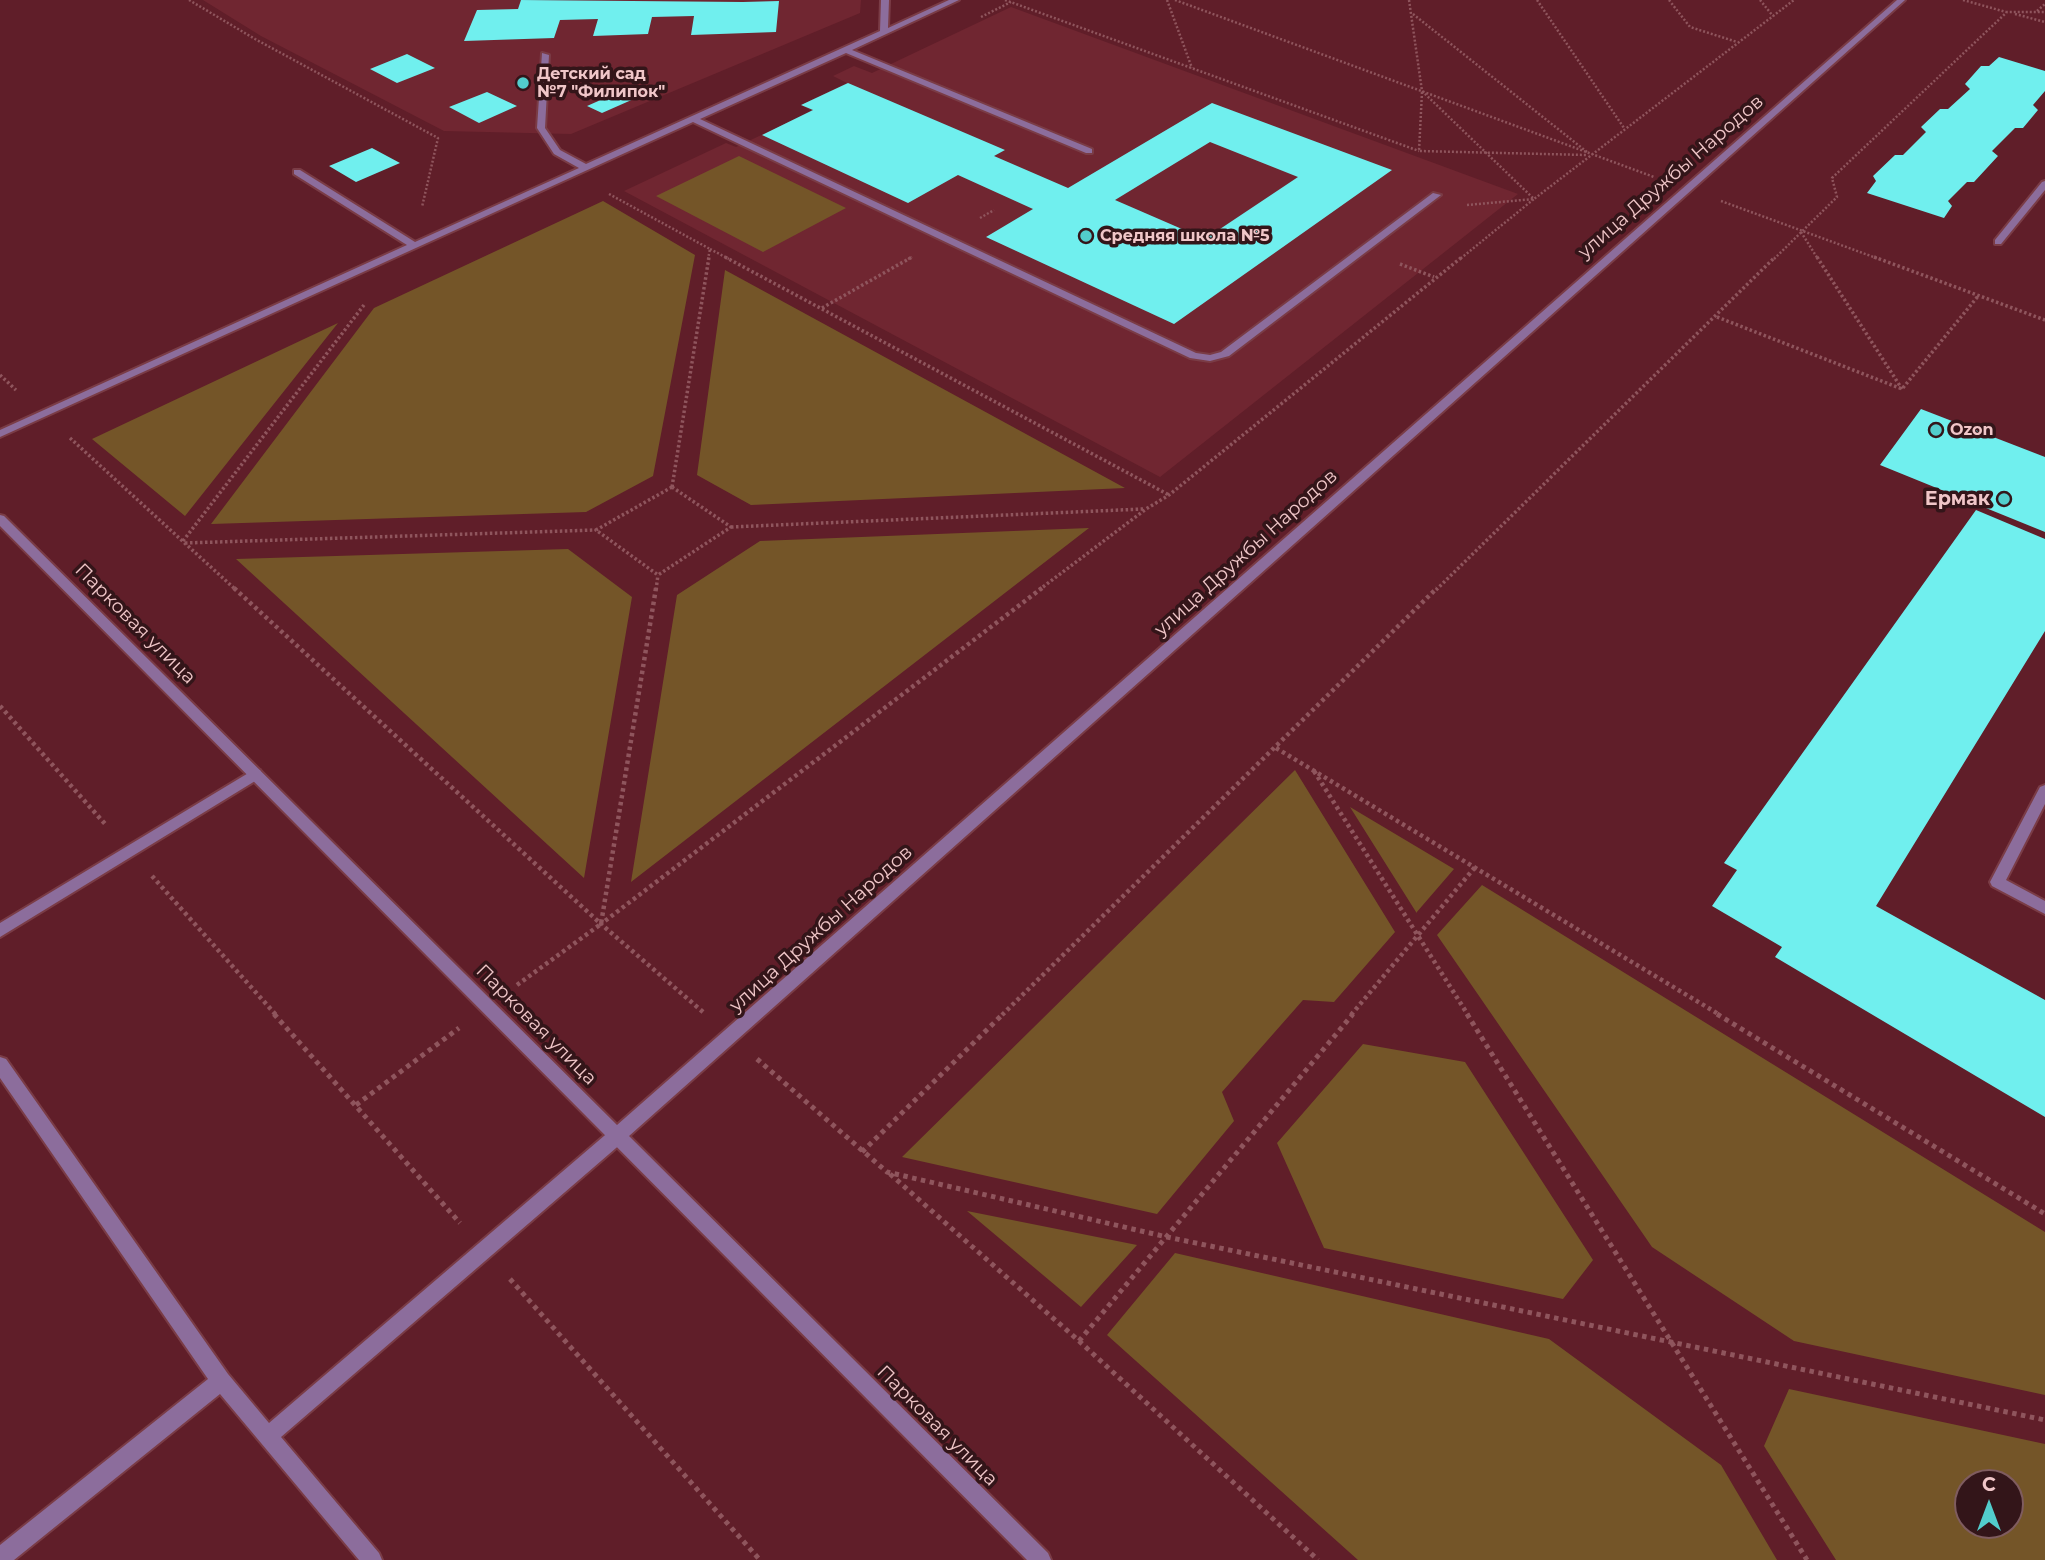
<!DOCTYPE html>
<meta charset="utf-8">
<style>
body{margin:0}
#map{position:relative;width:2045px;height:1560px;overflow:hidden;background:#601e29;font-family:Montserrat,sans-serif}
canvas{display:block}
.north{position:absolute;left:1954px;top:1469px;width:70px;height:70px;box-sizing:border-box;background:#331519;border:2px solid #7f5c5f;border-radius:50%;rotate:0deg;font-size:19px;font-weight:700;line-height:28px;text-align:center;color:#f0c6c8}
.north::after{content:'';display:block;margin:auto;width:24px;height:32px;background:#52cdcc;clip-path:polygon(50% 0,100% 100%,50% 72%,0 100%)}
</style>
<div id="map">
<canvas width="2045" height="1560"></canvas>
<div class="north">С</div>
</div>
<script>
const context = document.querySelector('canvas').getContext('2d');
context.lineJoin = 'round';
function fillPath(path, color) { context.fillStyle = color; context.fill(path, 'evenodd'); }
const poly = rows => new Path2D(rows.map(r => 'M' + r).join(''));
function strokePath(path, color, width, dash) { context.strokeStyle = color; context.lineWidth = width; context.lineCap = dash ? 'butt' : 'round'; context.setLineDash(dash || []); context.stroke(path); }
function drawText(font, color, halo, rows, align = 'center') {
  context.font = font + ' Montserrat,sans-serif'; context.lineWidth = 7; context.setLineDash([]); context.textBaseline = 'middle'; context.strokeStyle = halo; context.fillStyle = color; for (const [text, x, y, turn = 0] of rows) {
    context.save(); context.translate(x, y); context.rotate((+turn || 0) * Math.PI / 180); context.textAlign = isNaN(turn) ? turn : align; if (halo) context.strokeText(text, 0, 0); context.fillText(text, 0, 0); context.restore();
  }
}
fillPath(poly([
 [203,0,861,0,860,13,571,134,444,131,261,36],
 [1011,7,1518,194,1160,477,624,191,726,143,736,147,812,111,801,105,847,83,833,76,854,66,872,73]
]), '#702631');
fillPath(poly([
 [739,156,846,208,763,252,656,196],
 [603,201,695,255,653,476,586,512,211,524,374,308],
 [725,270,1125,488,751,505,697,475],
 [338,323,185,516,92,439],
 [1089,528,631,882,677,595,760,541],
 [568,549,632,597,584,878,236,559],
 [1295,770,1395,932,1334,1002,1303,1000,1222,1092,1234,1121,1157,1214,902,1157],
 [1350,807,1454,869,1416,913,1416,912],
 [1482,885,2045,1232,2045,1395,1794,1341,1652,1247,1437,935],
 [1363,1044,1465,1062,1593,1260,1563,1299,1324,1248,1277,1143],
 [967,1211,1137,1245,1081,1307],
 [1175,1253,1549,1339,1721,1465,1777,1560,1358,1560,1107,1335],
 [1789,1389,2045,1444,2045,1560,1836,1560,1764,1446],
 [1968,1483,2010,1483,2010,1525,1968,1525]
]), '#745528');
fillPath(poly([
 [521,0,743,2,779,1,776,32,691,35,694,16,652,17,648,34,593,36,598,19,560,20,554,38,464,41,477,10,518,9],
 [407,54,435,68,397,83,370,69],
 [1999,57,2045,71,2045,91,2033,105,2038,110,2023,128,2015,128,1992,151,1998,156,1974,182,1967,182,1948,201,1952,206,1944,218,1867,193,1876,181,1873,176,1895,155,1903,155,1926,132,1921,127,1940,109,1948,109,1970,89,1965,84,1981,66,1989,66],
 [848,83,1005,150,994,156,1068,188,1212,103,1392,170,1174,324,986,237,1033,209,958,175,908,203,762,135,813,110,801,105],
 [1210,142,1298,177,1205,239,1115,200],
 [621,91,636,98,602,113,587,106],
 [487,92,517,106,479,123,449,107],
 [372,148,400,163,356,182,329,166],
 [1921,409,2045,457,2045,532,1880,465],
 [1976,510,2045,539,2045,631,1876,906,2045,1000,2045,1117,1775,957,1782,947,1712,906,1737,870,1724,863]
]), '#70efee');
const service = poly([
 [881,0,889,0,888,28,949,0,959,0,852,50,1092,149,1092,153,1086,153,846,53,700,119,1196,353,1210,355,1221,352,1433,193,1441,195,1229,356,1210,361,1190,358,693,122,0,437,0,430,407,245,294,174,294,170,300,170,415,242,579,168,554,154,537,128,542,53,549,55,545,128,560,150,586,164,880,31,881,0],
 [2045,181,2045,190,2001,244,1995,244,1995,240,2042,182,2045,181],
 [255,769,260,770,262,774,260,778,0,937,0,923,255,769],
 [2045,785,2045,804,2006,880,2045,901,2045,914,1992,886,1990,882,2040,787,2045,785],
 [0,1057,6,1059,228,1374,269,1423,611,1130,617,1128,623,1130,625,1136,623,1142,281,1437,379,1553,382,1560,359,1560,220,1394,14,1560,0,1560,0,1545,208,1379,0,1078,0,1057]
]);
const tertiary = poly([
 [1897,0,1905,0,629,1136,1048,1553,1051,1560,1027,1560,0,526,0,515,4,516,617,1125,1897,0]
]);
strokePath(service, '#7a3c46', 4);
strokePath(tertiary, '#7a3c46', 4);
strokePath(poly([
 [189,0,255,39,438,138,422,207],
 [1005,0,1419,151],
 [1167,0,1192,68],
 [1175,0,1654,177],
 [1409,0,1422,91,1534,199,1460,259],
 [1537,0,1624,128],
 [1669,0,1690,27,1737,42],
 [1760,0,1773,16],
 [1963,0,2006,12],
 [2037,11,2045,4],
 [1413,14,1587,152],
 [2015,14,2045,22],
 [981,17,1011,2],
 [1422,92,1419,151,1586,155],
 [609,194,710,249,708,259],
 [1721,201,1879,259],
 [1467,205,1534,199,1794,0],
 [980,218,994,210],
 [1801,232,1818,259],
 [710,249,729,259],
 [908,259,912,257],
 [1774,259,1837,197,1832,178,2007,12,2045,12]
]), '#8f555d', 2.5, [2, 2]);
strokePath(poly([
 [725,257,1169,495],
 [1817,257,1902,389],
 [1874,257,2045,320],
 [1400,264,1434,277],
 [822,308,912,257],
 [1717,317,1902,389,1979,295],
 [0,375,16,390],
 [70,438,236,590],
 [672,487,709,257],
 [672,487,731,527,658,575,596,530,672,487],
 [731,527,1143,509],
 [183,541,364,305],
 [185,543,596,530],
 [656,590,658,575],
 [1039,590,1146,509,1169,495,1462,257],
 [1436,590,1775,257]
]), '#8f555d', 3.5, [2.5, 2.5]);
strokePath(poly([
 [234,588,601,924],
 [0,706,106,825],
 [1276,748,1720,1015],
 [1314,771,1468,1015],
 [152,876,276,1015],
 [517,985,601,924,656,588],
 [703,1012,601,924,1042,588],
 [1002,1015,1437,588],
 [1351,1015,1476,866]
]), '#8f555d', 4.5, [3.5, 3.5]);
strokePath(poly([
 [274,1014,460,1223],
 [1467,1014,1807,1560],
 [1717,1014,2045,1214],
 [757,1059,887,1172,1167,1237,2045,1420],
 [356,1105,459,1028],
 [862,1152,1003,1014],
 [890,1174,1079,1341,1318,1560],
 [510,1279,760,1560],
 [1079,1341,1353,1014]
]), '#8f555d', 5, [4.5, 4.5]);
fillPath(service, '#8c6d9c');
fillPath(tertiary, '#8c6d9c');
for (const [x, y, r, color] of [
 [523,83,7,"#52cdcc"],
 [1086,236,7,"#52cdcc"],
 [1936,430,7,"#52cdcc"],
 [2004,499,7,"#52cdcc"]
]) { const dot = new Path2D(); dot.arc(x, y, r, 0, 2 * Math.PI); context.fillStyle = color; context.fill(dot); strokePath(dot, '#331519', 2.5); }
drawText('bold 16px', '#f0c6c8', '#331519', [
 ["Детский сад",537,74],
 ["№7 \"Филипок\"",537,92],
 ["Средняя школа №5",1100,236],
 ["Ozon",1950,430]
], 'left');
drawText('19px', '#f0c6c8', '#331519', [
 ["улица Дружбы Народов",1671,177,-41],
 ["улица Дружбы Народов",1246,553,-42],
 ["Парковая улица",135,624,45],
 ["улица Дружбы Народов",821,929,-42],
 ["Парковая улица",536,1025,45],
 ["Парковая улица",937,1426,45]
]);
drawText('bold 19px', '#f0c6c8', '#331519', [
 ["Ермак",1990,499]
], 'right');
</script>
